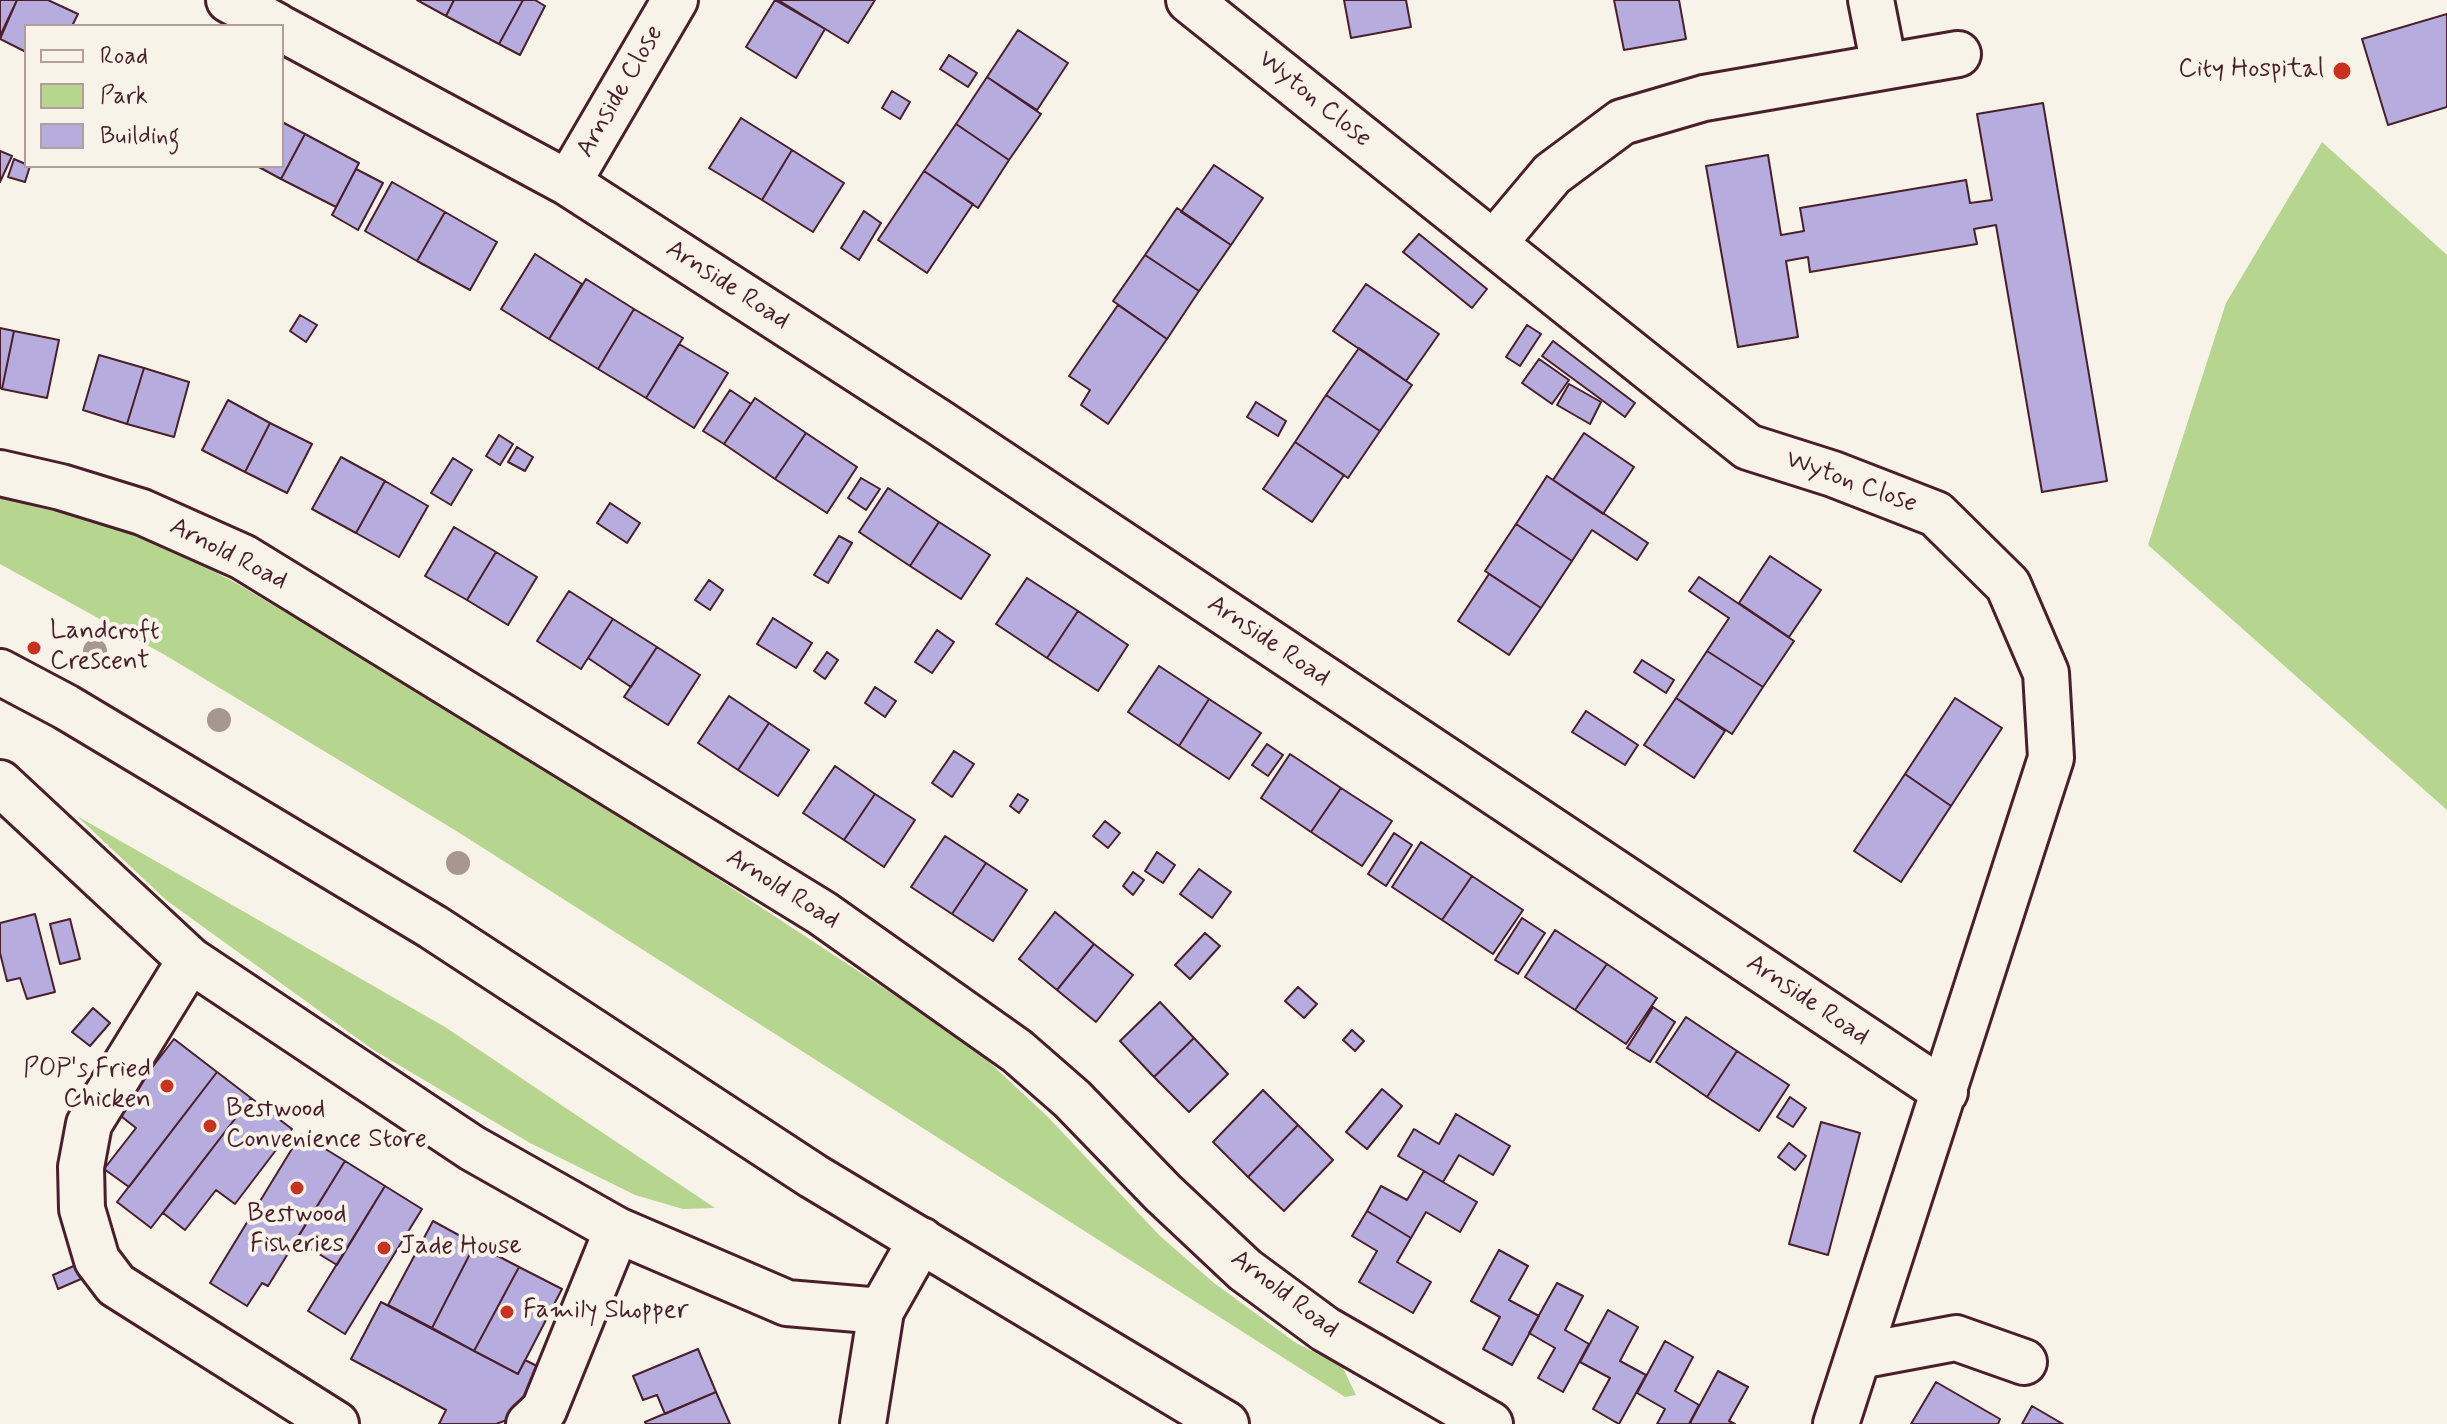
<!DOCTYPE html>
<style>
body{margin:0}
#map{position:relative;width:2447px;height:1424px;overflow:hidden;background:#f7f3e8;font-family:Mynerve,sans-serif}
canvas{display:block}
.legend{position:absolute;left:24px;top:24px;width:260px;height:144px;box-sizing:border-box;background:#f7f3e8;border:2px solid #b29e9c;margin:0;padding:10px 14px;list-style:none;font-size:24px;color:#4a1f2b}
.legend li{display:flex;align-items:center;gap:16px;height:40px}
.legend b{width:40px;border:2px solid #b29e9c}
</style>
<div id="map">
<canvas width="2447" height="1424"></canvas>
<ul class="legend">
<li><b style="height:10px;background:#f7f3e8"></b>Road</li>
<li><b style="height:22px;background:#b6d58e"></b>Park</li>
<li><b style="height:22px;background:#b6acdd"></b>Building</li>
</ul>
</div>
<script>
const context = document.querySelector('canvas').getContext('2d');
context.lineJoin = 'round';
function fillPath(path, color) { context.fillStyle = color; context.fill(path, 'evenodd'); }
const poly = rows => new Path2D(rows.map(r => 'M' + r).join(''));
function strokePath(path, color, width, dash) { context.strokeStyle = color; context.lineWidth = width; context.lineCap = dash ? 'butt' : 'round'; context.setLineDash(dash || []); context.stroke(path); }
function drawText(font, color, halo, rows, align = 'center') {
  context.font = font + ' Mynerve,sans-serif'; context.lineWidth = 8; context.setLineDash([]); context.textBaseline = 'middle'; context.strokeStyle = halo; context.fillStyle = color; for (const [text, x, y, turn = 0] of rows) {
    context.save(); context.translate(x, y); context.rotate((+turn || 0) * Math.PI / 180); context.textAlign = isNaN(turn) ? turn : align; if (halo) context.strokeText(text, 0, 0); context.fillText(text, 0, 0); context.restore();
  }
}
fillPath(poly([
 [2322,142,2447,255,2447,810,2148,545,2226,303],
 [0,488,144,535,236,583,540,762,972,1046,1048,1117,1160,1236,1214,1283,1296,1343,1342,1366,1356,1395,1345,1397,458,832,165,655,0,564],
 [77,816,445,1027,715,1208,683,1209,635,1195,530,1143,372,1049,166,900]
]), '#b6d58e');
const building = poly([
 [0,0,17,0,0,36,0,0],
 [17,0,48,0,78,14,72,26,26,26,26,52,0,39,17,0],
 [417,0,454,0,446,16,417,0],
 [454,0,523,0,499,44,446,16,454,0],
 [523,0,535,0,545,6,520,55,499,44,523,0],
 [775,0,825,29,796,78,746,47,775,0],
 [778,0,875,0,848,43,778,0],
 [1344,0,1406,0,1411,27,1351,38,1344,0],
 [1614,0,1679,0,1686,39,1624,50,1614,0],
 [2447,14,2447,107,2388,125,2362,39,2447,14],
 [1018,30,1068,63,1037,110,987,77,1018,30],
 [949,55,977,73,968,87,940,69,949,55],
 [987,77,1041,114,1009,160,956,124,987,77],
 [892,91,910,102,900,119,882,108,892,91],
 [2043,103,2107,481,2042,492,1996,225,1974,229,1977,244,1810,272,1808,257,1786,261,1798,337,1738,347,1706,166,1768,155,1781,235,1804,231,1800,208,1966,180,1970,203,1992,200,1977,114,2043,103],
 [741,118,792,150,762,200,709,168,741,118],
 [282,122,305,134,281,179,257,166,282,166,282,122],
 [956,124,1009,160,978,208,924,171,956,124],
 [305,134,359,163,336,207,281,179,305,134],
 [792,150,844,183,813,232,762,200,792,150],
 [0,151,12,156,0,182,0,151],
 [14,159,30,166,25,182,8,177,14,159],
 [1214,165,1263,198,1231,245,1181,212,1214,165],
 [356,169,383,183,358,230,332,215,356,169],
 [924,171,973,204,927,273,878,240,924,171],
 [392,182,445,212,417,261,365,231,392,182],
 [1177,208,1231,245,1199,291,1145,255,1177,208],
 [864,211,881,223,859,260,841,248,864,211],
 [445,212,497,242,470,290,417,261,445,212],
 [1419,234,1487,289,1472,308,1403,252,1419,234],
 [535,254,582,284,549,339,501,309,535,254],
 [1145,255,1199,291,1167,339,1113,301,1145,255],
 [586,279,634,309,598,369,549,339,586,279],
 [1366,284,1439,334,1406,381,1333,331,1366,284],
 [1118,305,1167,339,1108,424,1081,405,1090,390,1069,376,1118,305],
 [634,309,683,338,646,398,598,369,634,309],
 [300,315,317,325,306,342,290,331,300,315],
 [1527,325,1541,334,1520,366,1506,357,1527,325],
 [0,328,14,331,2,389,0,388,0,328],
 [14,331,59,340,47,398,2,389,14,331],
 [1553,341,1635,403,1625,417,1542,356,1553,341],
 [679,344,728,373,694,428,646,398,679,344],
 [1359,348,1412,385,1380,431,1326,395,1359,348],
 [99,355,144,368,127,424,83,410,99,355],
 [1539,359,1569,380,1552,404,1522,383,1539,359],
 [144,368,189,382,174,437,127,424,144,368],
 [1569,384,1601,402,1590,424,1557,405,1569,384],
 [730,390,751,404,724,444,703,431,730,390],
 [1326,395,1380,431,1348,478,1295,442,1326,395],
 [755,398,806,433,775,479,724,444,755,398],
 [228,400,270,423,245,472,202,450,228,400],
 [1256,402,1286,421,1278,436,1247,417,1256,402],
 [270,423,312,444,287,493,245,472,270,423],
 [806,433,857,467,827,513,775,479,806,433],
 [1584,433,1634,467,1603,514,1553,480,1584,433],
 [499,435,513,444,500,465,486,456,499,435],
 [1295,442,1344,475,1312,522,1263,489,1295,442],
 [517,447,533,457,525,471,508,462,517,447],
 [341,457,385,481,356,533,312,509,341,457],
 [453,458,472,470,451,505,431,493,453,458],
 [1547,476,1648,543,1637,560,1592,530,1572,561,1516,524,1547,476],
 [861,478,880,489,866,510,848,498,861,478],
 [385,481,428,506,399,557,356,533,385,481],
 [888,488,939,522,910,566,859,532,888,488],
 [610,503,640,523,627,543,597,523,610,503],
 [939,522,990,555,961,599,910,566,939,522],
 [1516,524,1572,561,1541,608,1485,571,1516,524],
 [454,527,496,552,467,600,425,576,454,527],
 [839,536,852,543,828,583,814,575,839,536],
 [496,552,537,577,508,625,467,600,496,552],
 [1770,556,1821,590,1789,637,1739,603,1770,556],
 [1489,574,1541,608,1509,655,1458,621,1489,574],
 [1699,577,1794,641,1763,687,1707,651,1729,618,1689,591,1699,577],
 [1027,578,1078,611,1047,658,996,624,1027,578],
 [709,580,723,590,710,610,695,600,709,580],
 [569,591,613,619,581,669,537,641,569,591],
 [1078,611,1128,645,1098,691,1047,658,1078,611],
 [773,618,812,643,796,668,757,644,773,618],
 [613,619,657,647,631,687,588,658,613,619],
 [937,630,954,642,932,673,915,662,937,630],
 [657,647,700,675,668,725,624,697,657,647],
 [1707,651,1763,687,1732,734,1676,698,1707,651],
 [827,652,838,660,825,679,814,671,827,652],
 [1642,660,1674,680,1666,693,1634,672,1642,660],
 [1159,666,1209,699,1179,746,1128,712,1159,666],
 [875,687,896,701,885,717,865,703,875,687],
 [729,696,769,723,738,770,698,743,729,696],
 [1676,698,1725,731,1694,778,1644,745,1676,698],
 [1955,698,2002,728,1951,806,1905,774,1955,698],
 [1209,699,1261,733,1229,779,1179,746,1209,699],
 [1586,711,1638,745,1625,765,1572,732,1586,711],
 [769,723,809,750,778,796,738,770,769,723],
 [1267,744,1283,755,1268,776,1252,765,1267,744],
 [954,751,974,764,952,797,932,783,954,751],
 [1290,754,1341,788,1311,832,1261,798,1290,754],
 [835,766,875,794,844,840,803,813,835,766],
 [1905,774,1951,806,1901,882,1854,851,1905,774],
 [1341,788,1392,821,1362,866,1311,832,1341,788],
 [875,794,915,820,884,867,844,840,875,794],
 [1018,794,1028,800,1019,813,1010,806,1018,794],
 [1105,821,1120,833,1108,848,1093,836,1105,821],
 [1394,833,1412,845,1386,886,1368,874,1394,833],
 [945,836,986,863,952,914,911,887,945,836],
 [1421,842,1472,876,1442,920,1392,887,1421,842],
 [1157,852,1175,865,1163,883,1145,871,1157,852],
 [986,863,1027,890,993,941,952,914,986,863],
 [1199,869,1231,892,1212,918,1180,894,1199,869],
 [1133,872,1144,880,1133,895,1123,886,1133,872],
 [1472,876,1523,910,1493,954,1442,920,1472,876],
 [1055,912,1094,944,1057,990,1019,959,1055,912],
 [35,914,55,992,27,999,20,978,7,981,0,953,0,923,35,914],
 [1522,918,1545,933,1518,974,1495,960,1522,918],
 [70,919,80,959,60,964,50,924,70,919],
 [1555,930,1607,964,1575,1010,1525,977,1555,930],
 [1205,933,1220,946,1190,979,1175,965,1205,933],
 [1094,944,1133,975,1096,1022,1057,990,1094,944],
 [1607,964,1657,998,1626,1044,1575,1010,1607,964],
 [1298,987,1317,1004,1304,1018,1285,1001,1298,987],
 [1160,1002,1194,1038,1154,1077,1120,1041,1160,1002],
 [1653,1007,1675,1022,1650,1062,1627,1048,1653,1007],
 [93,1008,110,1023,90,1046,72,1032,93,1008],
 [1686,1017,1737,1051,1707,1097,1656,1062,1686,1017],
 [1352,1030,1364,1041,1355,1051,1343,1040,1352,1030],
 [1194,1038,1228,1074,1189,1112,1154,1077,1194,1038],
 [174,1039,217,1072,129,1187,104,1169,136,1128,117,1113,174,1039],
 [1737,1051,1789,1085,1759,1131,1707,1097,1737,1051],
 [217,1072,251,1098,151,1228,117,1202,217,1072],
 [1382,1089,1402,1106,1367,1149,1346,1132,1382,1089],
 [1263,1090,1298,1125,1248,1177,1213,1142,1263,1090],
 [1790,1097,1806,1108,1793,1127,1777,1117,1790,1097],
 [251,1098,292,1129,235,1204,216,1190,185,1230,163,1213,251,1098],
 [1456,1114,1510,1146,1493,1175,1459,1155,1443,1182,1398,1156,1414,1129,1439,1144,1456,1114],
 [1821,1122,1860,1133,1828,1255,1789,1244,1821,1122],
 [1298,1125,1333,1160,1284,1211,1248,1177,1298,1125],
 [301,1134,345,1161,268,1286,262,1283,247,1306,210,1283,301,1134],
 [1789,1143,1806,1156,1795,1170,1778,1157,1789,1143],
 [345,1161,385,1186,337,1265,296,1240,345,1161],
 [1424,1171,1477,1202,1460,1232,1426,1212,1411,1238,1367,1211,1381,1186,1407,1200,1424,1171],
 [385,1186,422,1209,345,1334,308,1311,385,1186],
 [1367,1211,1411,1238,1397,1262,1431,1282,1413,1313,1359,1282,1377,1251,1352,1236,1367,1211],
 [433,1221,475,1244,432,1328,388,1305,433,1221],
 [475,1244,519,1267,474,1351,432,1328,475,1244],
 [1499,1250,1528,1266,1509,1300,1539,1316,1512,1365,1483,1349,1500,1317,1471,1301,1499,1250],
 [76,1265,81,1279,58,1289,53,1275,76,1265],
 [519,1267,562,1289,518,1374,474,1351,519,1267],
 [1557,1283,1583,1296,1565,1330,1589,1344,1563,1392,1538,1378,1555,1348,1529,1333,1557,1283],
 [381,1302,518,1374,525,1360,541,1368,519,1409,507,1420,496,1424,439,1424,446,1410,351,1359,381,1302],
 [1608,1310,1638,1327,1620,1361,1646,1375,1619,1424,1593,1409,1610,1378,1580,1362,1608,1310],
 [1665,1341,1693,1357,1675,1391,1699,1405,1689,1424,1657,1424,1665,1409,1637,1393,1665,1341],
 [698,1349,716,1392,665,1414,657,1395,643,1400,633,1376,698,1349],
 [1718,1371,1748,1387,1729,1421,1735,1424,1692,1424,1690,1423,1718,1371],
 [1936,1382,2000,1419,1998,1424,1911,1424,1936,1382],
 [716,1392,730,1424,646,1424,645,1422,716,1392],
 [2032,1406,2063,1424,2022,1424,2032,1406]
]);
fillPath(building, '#b6acdd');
strokePath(building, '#4a1f2b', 2);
const minor = poly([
 [229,0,277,26],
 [1189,0,1748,447,1833,474,1936,514,2008,585,2046,673,2051,758,1836,1424],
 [1871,0,1884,66],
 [282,29,568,183,940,423,1945,1092],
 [568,183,675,0],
 [1494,243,1552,174,1622,122,1704,98,1958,54],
 [0,473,61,487,142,512,243,557,822,913,1017,1051,1072,1099,1163,1193,1245,1270,1325,1329,1490,1424],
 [0,783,190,960,472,1148,617,1230,787,1303,881,1311],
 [190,960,89,1124,81,1167,82,1209,97,1260,116,1285,336,1424],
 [1860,1356,1956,1338,2024,1362],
 [529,1424,544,1410,617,1230],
 [863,1424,881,1311,921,1240]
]);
const major = poly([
 [0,672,66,707,433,927,813,1176,1226,1424]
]);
strokePath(minor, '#4a1f2b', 50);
strokePath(major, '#4a1f2b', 50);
strokePath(minor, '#f7f3e8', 44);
strokePath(major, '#f7f3e8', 44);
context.fillStyle = '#a7978e';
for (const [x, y] of [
 [95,651],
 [219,720],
 [458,863]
]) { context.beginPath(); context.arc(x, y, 12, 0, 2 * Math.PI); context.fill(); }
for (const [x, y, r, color] of [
 [2342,71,10,"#c8321e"],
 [34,648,8,"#c8321e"],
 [167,1086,8,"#c8321e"],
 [210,1126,8,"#c8321e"],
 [297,1188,8,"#c8321e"],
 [384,1248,8,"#c8321e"],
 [507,1312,8,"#c8321e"]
]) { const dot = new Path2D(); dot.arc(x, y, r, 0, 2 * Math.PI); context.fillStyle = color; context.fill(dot); strokePath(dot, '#f7f3e8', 3); }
drawText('26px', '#4a1f2b', '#f7f3e8', [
 ["City Hospital",2324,71,"right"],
 ["Landcroft",50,633],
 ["Crescent",50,663],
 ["POP's Fried",151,1071,"right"],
 ["Chicken",151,1101,"right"],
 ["Bestwood",226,1111],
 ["Convenience Store",226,1141],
 ["Bestwood",297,1216,"center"],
 ["Fisheries",297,1246,"center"],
 ["Jade House",400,1248],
 ["Family Shopper",523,1312]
], 'left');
drawText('26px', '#4a1f2b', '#f7f3e8', [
 ["Arnside Close",621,92,-60],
 ["Wyton Close",1314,100,39],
 ["Arnside Road",727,286,33],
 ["Wyton Close",1851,483,20],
 ["Arnold Road",228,555,27],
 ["Arnside Road",1268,642,34],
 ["Arnold Road",782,890,32],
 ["Arnside Road",1807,1001,34],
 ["Arnold Road",1284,1295,37]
]);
</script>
